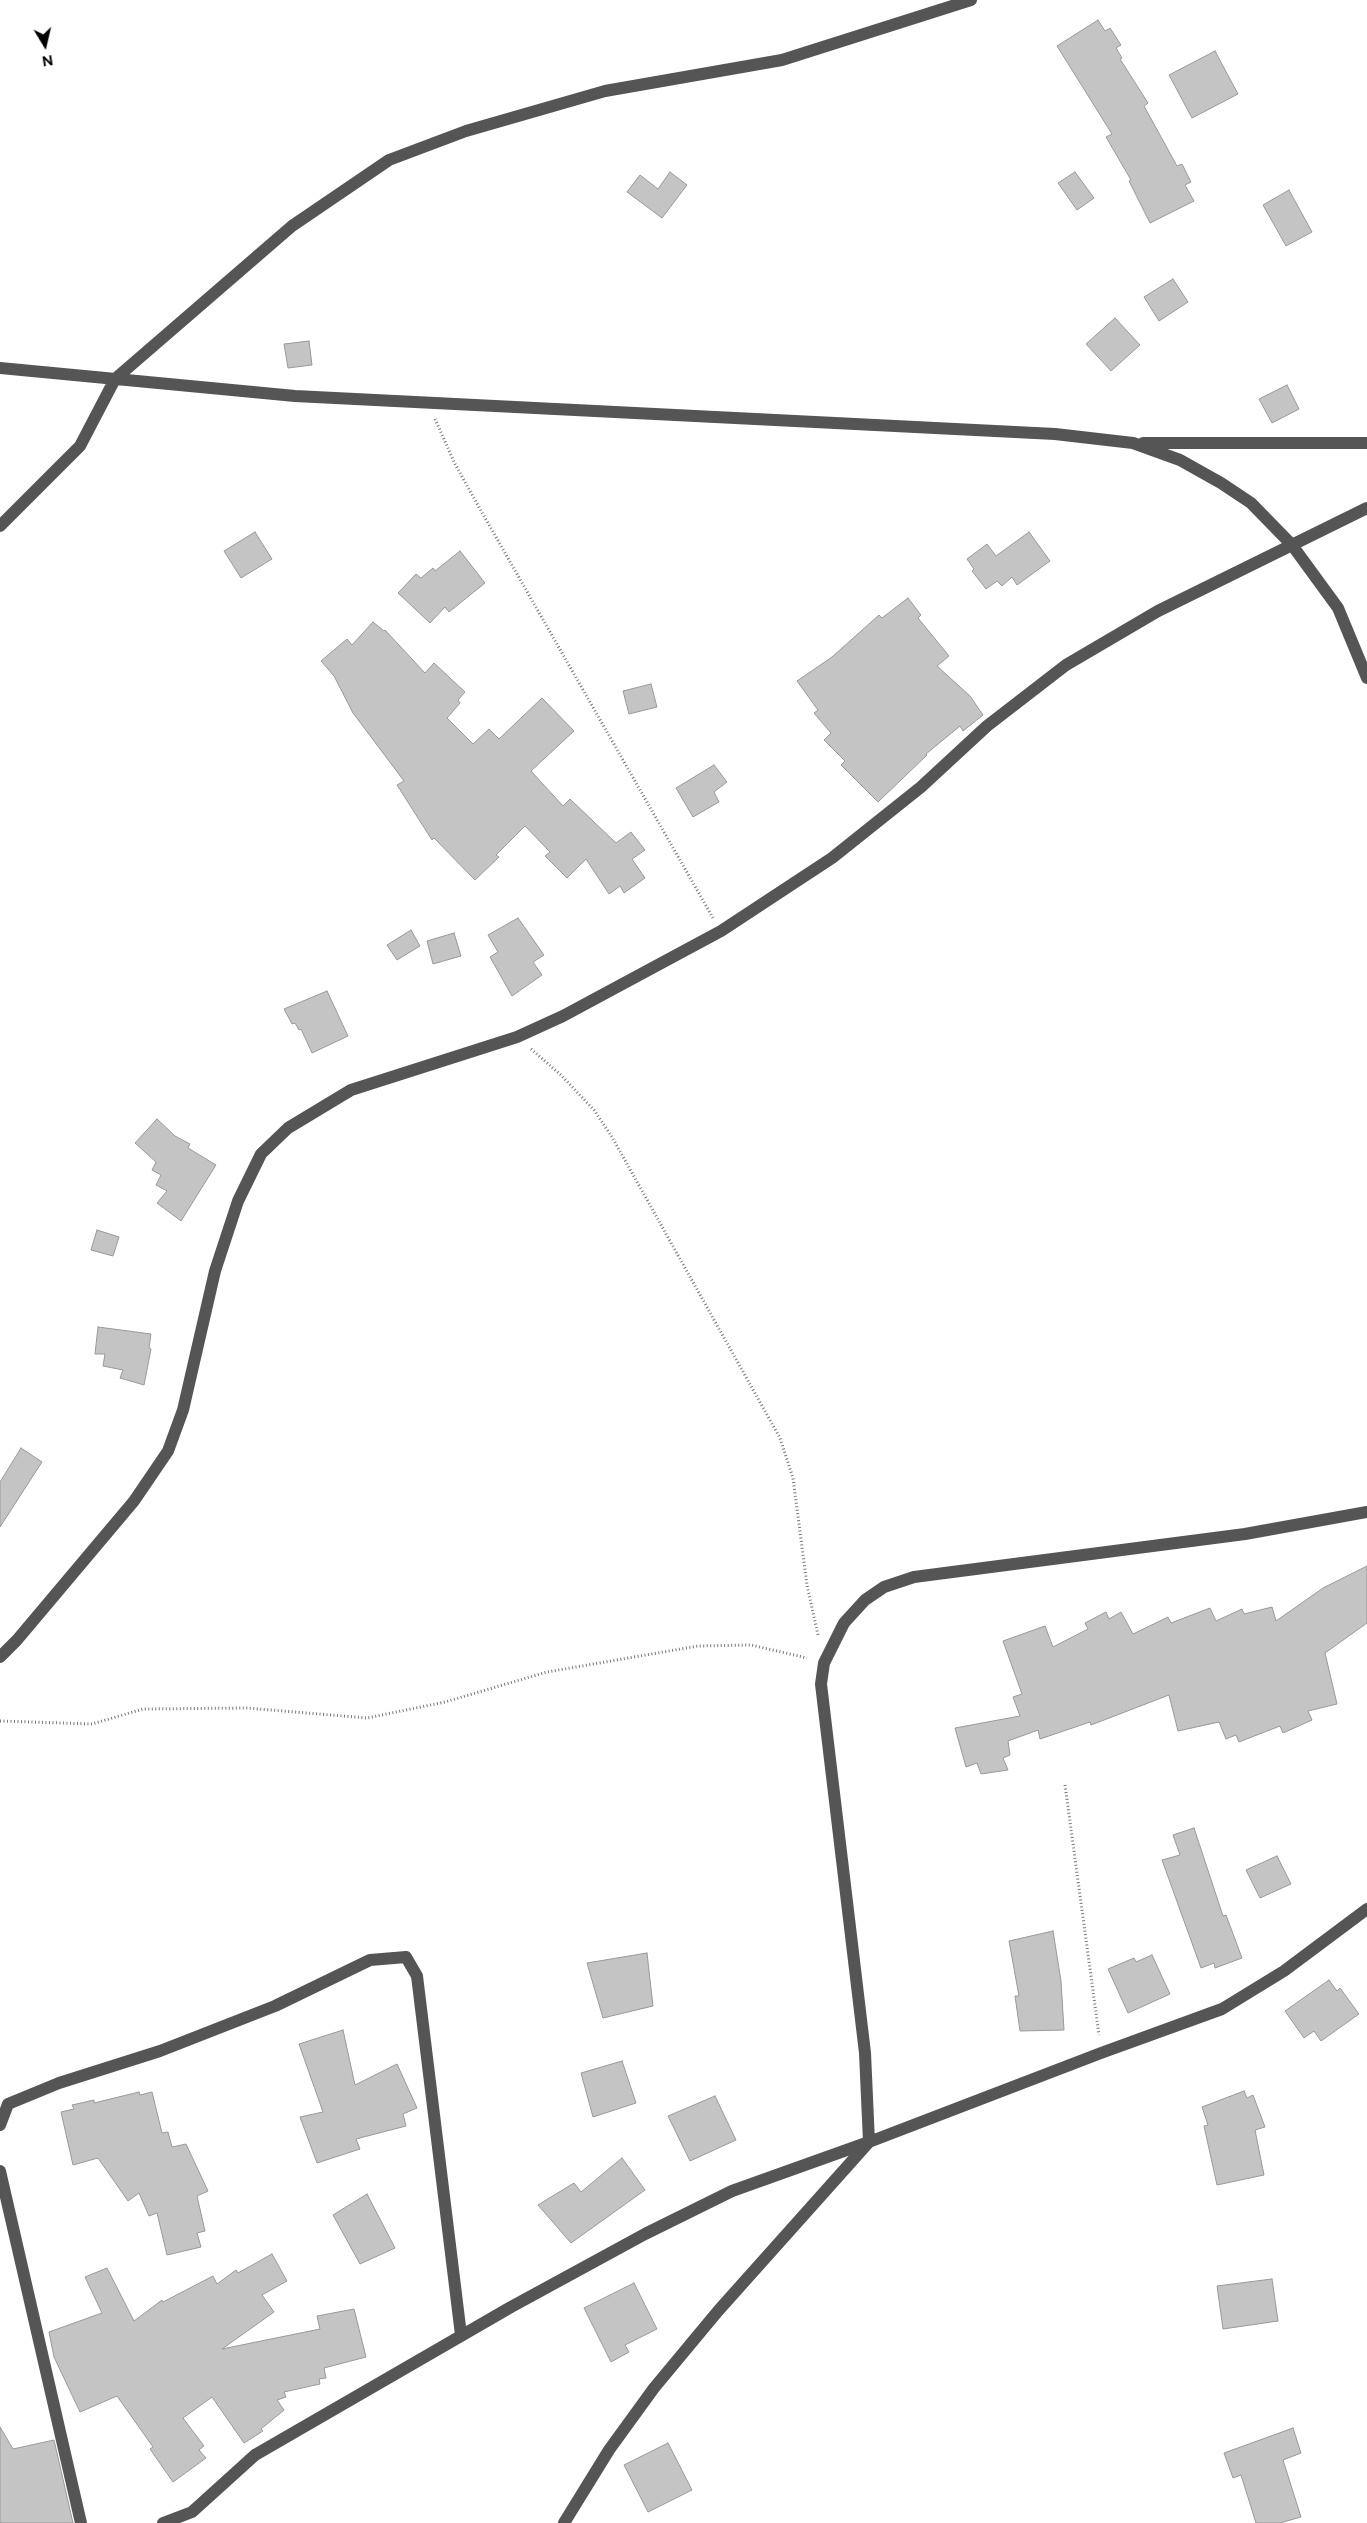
<!DOCTYPE html>
<style>
body{margin:0}
#map{position:relative;width:1367px;height:2523px;overflow:hidden;background:#fff;font-family:Figtree,sans-serif}
canvas{display:block}
.north{position:absolute;left:20px;top:20px;width:50px;height:50px;-webkit-text-stroke:4px #fff;paint-order:stroke;rotate:171deg;font-size:14px;font-weight:700;line-height:20px;text-align:center;color:#000}
.north::after{content:'';display:block;margin:auto;width:18px;height:22px;background:#000;clip-path:polygon(50% 0,100% 100%,50% 72%,0 100%)}
</style>
<div id="map">
<canvas width="1367" height="2523"></canvas>
<div class="north">N</div>
</div>
<script>
const context = document.querySelector('canvas').getContext('2d');
context.lineJoin = 'round';
function fillPath(path, color) { context.fillStyle = color; context.fill(path, 'evenodd'); }
const poly = rows => new Path2D(rows.map(r => 'M' + r).join(''));
function strokePath(path, color, width, dash) { context.strokeStyle = color; context.lineWidth = width; context.lineCap = dash ? 'butt' : 'round'; context.setLineDash(dash || []); context.stroke(path); }
const building = poly([
 [1098,20,1105,31,1110,28,1121,45,1116,48,1122,58,1120,59,1148,103,1144,106,1177,166,1182,164,1191,182,1185,185,1194,201,1150,223,1129,181,1131,180,1106,137,1112,134,1057,46,1098,20],
 [1215,51,1238,94,1192,118,1169,75,1215,51],
 [670,172,687,185,662,218,627,192,640,175,658,189,670,172],
 [1075,172,1094,198,1077,210,1058,183,1075,172],
 [1289,190,1312,232,1286,246,1263,205,1289,190],
 [1173,279,1188,302,1159,321,1144,297,1173,279],
 [1115,318,1140,345,1111,371,1086,344,1115,318],
 [309,341,312,365,288,368,284,344,309,341],
 [1287,385,1299,409,1272,423,1259,399,1287,385],
 [255,532,272,559,241,578,224,551,255,532],
 [1029,532,1050,561,1017,585,1012,577,1002,586,997,581,986,589,972,571,974,569,967,559,987,544,996,556,1029,532],
 [460,551,485,583,449,612,445,607,430,623,398,593,416,574,421,578,433,568,435,571,460,551],
 [908,598,921,615,918,618,949,656,937,666,970,696,983,715,963,731,960,726,926,754,927,755,878,802,841,765,845,761,824,740,831,733,814,713,818,710,797,681,832,657,879,615,882,618,908,598],
 [373,622,384,631,385,630,425,673,434,663,465,692,458,700,460,703,447,718,473,744,489,729,499,739,542,698,574,731,531,771,563,806,570,799,616,843,631,832,645,850,632,859,645,878,624,893,620,886,609,894,586,859,567,878,545,856,550,852,525,826,496,855,499,857,475,880,434,838,432,840,397,785,404,781,353,713,334,676,321,661,347,639,352,645,373,622],
 [651,684,657,707,629,714,623,691,651,684],
 [714,765,727,782,714,792,719,802,693,817,676,788,714,765],
 [518,918,544,955,533,962,542,975,512,996,490,957,498,952,488,935,518,918],
 [411,930,420,946,397,960,387,945,411,930],
 [454,933,461,956,433,964,427,941,454,933],
 [327,991,348,1036,312,1053,301,1029,299,1030,295,1023,292,1024,284,1009,327,991],
 [157,1119,175,1136,190,1144,188,1148,216,1165,181,1221,157,1203,167,1191,156,1185,161,1175,152,1170,156,1162,135,1143,157,1119],
 [97,1230,119,1237,113,1256,91,1250,97,1230],
 [98,1327,151,1334,149,1348,151,1349,144,1385,120,1378,123,1370,103,1366,105,1354,95,1354,98,1327],
 [21,1448,42,1462,0,1527,0,1482,21,1448],
 [1367,1566,1367,1623,1325,1653,1337,1704,1308,1711,1312,1720,1283,1733,1280,1726,1239,1742,1236,1735,1226,1739,1219,1722,1178,1731,1169,1695,1091,1725,1090,1722,1040,1739,1038,1730,1008,1741,1010,1755,1003,1758,1008,1770,981,1774,977,1763,966,1767,955,1728,1020,1716,1013,1697,1022,1694,1003,1641,1045,1626,1053,1647,1088,1629,1085,1623,1106,1612,1109,1619,1121,1612,1133,1634,1168,1617,1171,1623,1210,1608,1216,1621,1242,1609,1244,1614,1272,1607,1276,1621,1323,1588,1367,1566],
 [1194,1828,1223,1916,1226,1915,1242,1958,1215,1968,1214,1963,1201,1968,1162,1860,1180,1855,1173,1835,1194,1828],
 [1277,1856,1291,1884,1260,1898,1246,1870,1277,1856],
 [1053,1931,1061,1981,1064,2030,1020,2031,1015,1996,1019,1996,1009,1941,1053,1931],
 [647,1953,653,2006,603,2018,587,1963,647,1953],
 [1152,1955,1170,1994,1128,2013,1108,1969,1134,1958,1136,1962,1152,1955],
 [1329,1980,1337,1991,1340,1988,1359,2014,1321,2041,1314,2031,1304,2038,1285,2011,1329,1980],
 [343,2030,355,2085,397,2064,417,2108,403,2114,406,2126,356,2139,360,2149,317,2163,300,2117,323,2112,299,2044,343,2030],
 [622,2061,636,2103,593,2117,581,2073,622,2061],
 [1244,2091,1247,2098,1253,2095,1265,2127,1255,2130,1264,2175,1217,2185,1204,2126,1208,2125,1202,2107,1244,2091],
 [139,2092,140,2095,152,2092,162,2133,168,2132,172,2147,186,2144,208,2191,197,2196,205,2231,197,2233,201,2247,167,2255,157,2213,149,2216,139,2193,128,2201,98,2158,73,2165,61,2112,74,2109,72,2105,94,2100,94,2103,139,2092],
 [715,2096,736,2140,690,2161,668,2116,715,2096],
 [622,2158,645,2190,571,2243,538,2205,574,2183,581,2192,622,2158],
 [367,2194,395,2248,360,2264,333,2215,367,2194],
 [272,2254,287,2281,262,2295,274,2312,222,2349,320,2329,317,2316,354,2309,366,2357,324,2368,326,2378,319,2379,320,2384,284,2392,286,2397,277,2400,284,2410,261,2429,263,2431,244,2443,212,2397,183,2418,204,2446,199,2450,206,2458,173,2482,150,2449,153,2447,117,2396,80,2412,54,2357,49,2332,102,2313,85,2277,107,2268,134,2321,162,2300,163,2302,213,2276,217,2284,236,2270,238,2273,272,2254],
 [1272,2279,1278,2321,1223,2329,1217,2286,1272,2279],
 [634,2283,657,2329,625,2345,629,2352,611,2362,584,2308,634,2283],
 [0,2427,13,2449,54,2440,73,2523,0,2523,0,2427],
 [1293,2428,1301,2453,1283,2460,1301,2517,1280,2523,1256,2523,1241,2475,1233,2478,1224,2453,1293,2428],
 [668,2443,692,2490,648,2512,624,2465,668,2443]
]);
fillPath(building, '#c4c4c4');
strokePath(building, '#999', 1);
strokePath(poly([
 [435,419,455,464,480,509,713,918],
 [531,1049,561,1075,594,1110,612,1137,780,1438,793,1478,807,1585,818,1635],
 [0,1721,92,1724,143,1709,247,1708,367,1718,445,1702,547,1672,698,1646,751,1645,807,1658],
 [1065,1785,1099,2035]
]), '#777', 3, [1, 2.5]);
strokePath(poly([
 [0,368,295,396,1055,434,1133,443,1180,460,1221,483,1251,503,1292,545,1338,608,1367,678],
 [1143,443,1367,443],
 [0,526,80,446,115,379,292,226,389,160,466,131,605,91,782,60,971,0],
 [0,1657,17,1640,134,1501,168,1451,183,1410,215,1271,238,1201,261,1154,288,1128,351,1090,517,1037,563,1016,721,931,832,858,921,787,987,726,1066,665,1158,611,1367,508],
 [0,2125,8,2104,59,2083,160,2051,275,2006,370,1960,406,1957,417,1976,461,2335],
 [0,2171,81,2523],
 [163,2523,192,2512,255,2455,511,2307,645,2234,732,2191,869,2142,1101,2053,1222,2009,1284,1971,1367,1909],
 [564,2523,609,2450,654,2388,718,2311,869,2142,865,2053,821,1684,824,1663,844,1623,865,1600,884,1587,914,1577,1245,1534,1367,1512]
]), '#555', 12);
</script>
